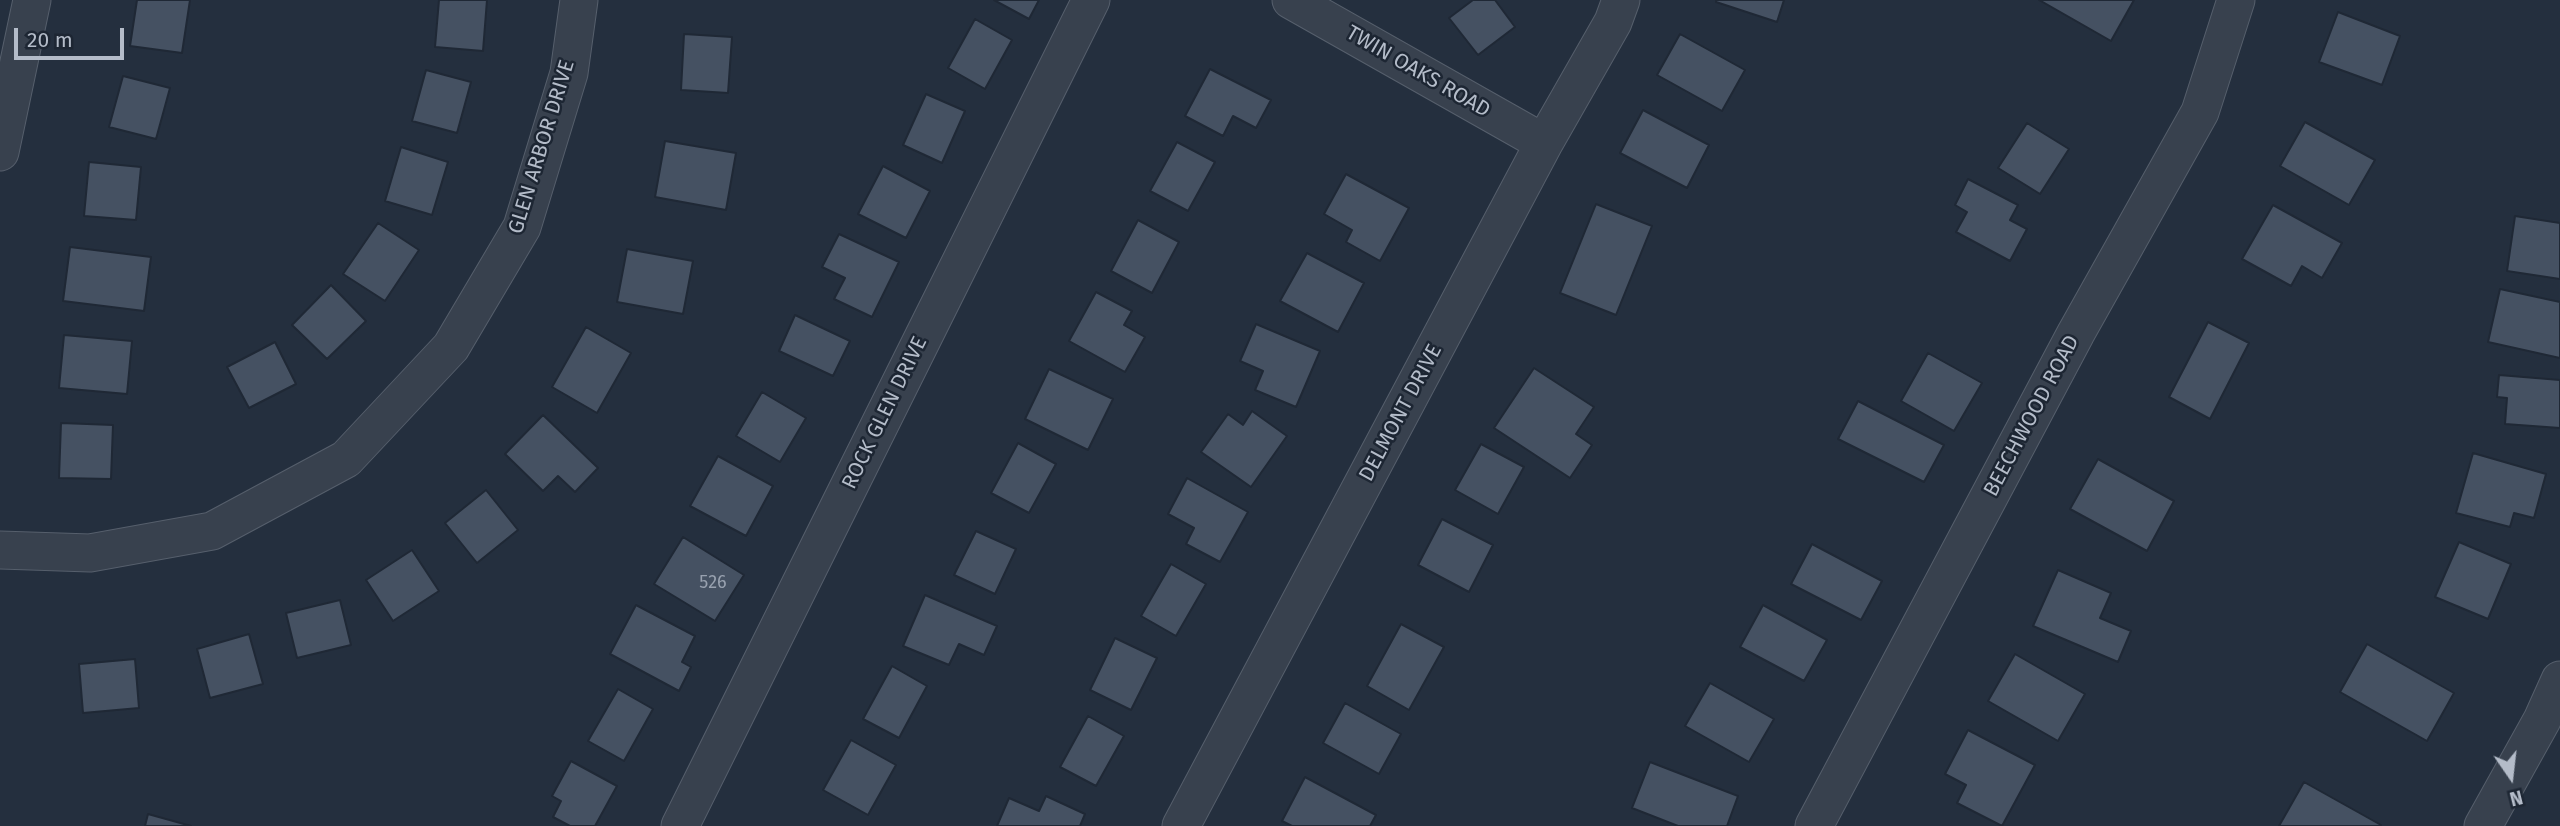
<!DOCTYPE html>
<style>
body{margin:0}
#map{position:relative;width:2560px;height:826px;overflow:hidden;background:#242f3e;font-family:"Fira Sans",sans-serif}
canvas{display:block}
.north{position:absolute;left:2476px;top:742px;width:70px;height:70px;-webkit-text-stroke:5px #1d2633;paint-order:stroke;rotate:166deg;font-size:19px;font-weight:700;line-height:28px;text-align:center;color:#b4bcc9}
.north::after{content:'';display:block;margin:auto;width:24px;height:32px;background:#b4bcc9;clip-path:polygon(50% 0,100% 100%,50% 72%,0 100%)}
.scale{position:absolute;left:14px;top:28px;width:110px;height:32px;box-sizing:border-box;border:4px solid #b4bcc9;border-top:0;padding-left:9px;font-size:21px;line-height:24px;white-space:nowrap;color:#b4bcc9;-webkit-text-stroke:5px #1d2633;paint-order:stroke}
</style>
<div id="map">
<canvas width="2560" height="826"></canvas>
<div class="north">N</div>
<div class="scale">20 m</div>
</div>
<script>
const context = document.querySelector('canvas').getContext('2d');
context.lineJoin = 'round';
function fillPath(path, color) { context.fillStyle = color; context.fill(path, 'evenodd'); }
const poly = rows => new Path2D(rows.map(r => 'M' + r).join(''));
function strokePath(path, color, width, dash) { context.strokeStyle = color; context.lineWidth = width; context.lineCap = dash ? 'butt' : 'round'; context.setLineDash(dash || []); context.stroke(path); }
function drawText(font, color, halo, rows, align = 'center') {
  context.font = font + ' "Fira Sans",sans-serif'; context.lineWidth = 5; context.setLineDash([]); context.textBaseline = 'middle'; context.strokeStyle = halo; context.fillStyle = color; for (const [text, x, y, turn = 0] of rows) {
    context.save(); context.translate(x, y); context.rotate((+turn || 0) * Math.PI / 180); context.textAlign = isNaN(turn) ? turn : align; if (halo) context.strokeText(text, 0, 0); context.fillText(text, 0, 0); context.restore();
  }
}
const building = poly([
 [137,0,190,0,182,53,130,46,137,0],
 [439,0,487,0,483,51,435,47,439,0],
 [994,0,1039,0,1029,19,994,0],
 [1473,0,1495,0,1515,27,1478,55,1449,18,1473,0],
 [1716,0,1784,0,1777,22,1716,2,1716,0],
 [2039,0,2134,0,2111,41,2039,0],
 [2338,12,2400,36,2382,85,2319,62,2338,12],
 [975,19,1012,40,985,89,948,68,975,19],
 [684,34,732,37,728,93,681,90,684,34],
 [1680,34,1745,70,1722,111,1657,75,1680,34],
 [1210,69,1271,100,1256,128,1233,116,1223,136,1185,116,1210,69],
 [426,70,471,82,457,133,412,121,426,70],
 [123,76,170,88,156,139,109,127,123,76],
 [926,94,965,111,942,163,903,145,926,94],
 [1643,110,1709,145,1687,188,1620,153,1643,110],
 [2305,122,2375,160,2349,205,2280,166,2305,122],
 [2027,123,2069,149,2040,194,1998,168,2027,123],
 [665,141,736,153,726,210,655,197,665,141],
 [1177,142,1215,162,1188,211,1150,191,1177,142],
 [401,147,448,162,432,215,385,201,401,147],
 [89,162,141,167,136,220,84,216,89,162],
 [883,166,930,191,906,238,858,214,883,166],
 [1346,174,1409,208,1380,261,1346,242,1352,230,1324,214,1346,174],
 [1968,179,2018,205,2010,220,2027,229,2010,261,1956,232,1967,212,1955,205,1968,179],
 [1596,204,1652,226,1616,315,1560,293,1596,204],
 [2273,205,2342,243,2322,278,2302,266,2291,286,2242,259,2273,205],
 [2515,216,2560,223,2560,279,2507,271,2515,216],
 [1138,220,1179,242,1152,293,1111,271,1138,220],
 [378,223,419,250,385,301,343,274,378,223],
 [839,234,899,262,872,317,834,299,845,278,822,267,839,234],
 [70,247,151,257,144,311,63,301,70,247],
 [627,249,693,261,683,314,617,302,627,249],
 [1307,253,1364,283,1338,332,1280,301,1307,253],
 [331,285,366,321,327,359,292,325,331,285],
 [2500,289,2560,302,2560,358,2488,342,2500,289],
 [1096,292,1132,311,1124,325,1145,337,1125,372,1069,341,1096,292],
 [795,315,850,341,833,376,779,351,795,315],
 [2208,322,2249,343,2210,419,2169,397,2208,322],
 [1256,324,1320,351,1296,407,1255,390,1263,371,1240,361,1256,324],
 [586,327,631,353,597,413,552,387,586,327],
 [64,335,132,341,127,394,59,388,64,335],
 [275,342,296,384,249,408,227,367,275,342],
 [1928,353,1982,383,1954,431,1901,401,1928,353],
 [1534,368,1594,407,1576,434,1592,445,1570,478,1494,428,1534,368],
 [1049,369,1113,399,1088,450,1025,419,1049,369],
 [2499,375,2560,380,2560,428,2505,424,2507,398,2497,397,2499,375],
 [762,392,806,418,780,462,736,436,762,392],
 [1858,401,1944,445,1924,482,1838,439,1858,401],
 [1252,411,1287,436,1251,487,1201,452,1228,414,1243,425,1252,411],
 [543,415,598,468,575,492,558,476,543,491,505,454,543,415],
 [61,423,113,425,111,479,59,478,61,423],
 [1018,443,1056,464,1029,513,991,493,1018,443],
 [1481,444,1524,467,1498,514,1455,490,1481,444],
 [2473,453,2546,474,2534,518,2514,513,2510,527,2456,513,2473,453],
 [718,456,773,486,746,536,690,506,718,456],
 [2098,459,2174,501,2147,551,2070,509,2098,459],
 [1187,478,1248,512,1220,562,1186,544,1194,528,1168,514,1187,478],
 [486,490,518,530,477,563,445,523,486,490],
 [1442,519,1493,545,1469,592,1418,565,1442,519],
 [976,531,1016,549,995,594,954,575,976,531],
 [683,537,744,575,715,621,654,584,683,537],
 [2459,542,2511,564,2488,619,2435,597,2459,542],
 [1812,544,1882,581,1861,620,1791,584,1812,544],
 [412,550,439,591,393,621,366,580,412,550],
 [1171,564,1206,584,1176,636,1141,616,1171,564],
 [2058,570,2111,593,2100,618,2131,631,2118,662,2033,626,2058,570],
 [925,595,997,626,984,655,959,644,949,665,903,646,925,595],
 [340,600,351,645,297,658,286,613,340,600],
 [636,605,695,636,682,662,691,667,679,691,610,654,636,605],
 [1763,605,1827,640,1804,681,1740,647,1763,605],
 [1401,624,1444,647,1409,710,1367,686,1401,624],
 [249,634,263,684,210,698,197,649,249,634],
 [1115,638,1157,658,1131,710,1090,690,1115,638],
 [2367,644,2454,693,2427,741,2340,692,2367,644],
 [2015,654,2085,694,2058,741,1988,701,2015,654],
 [135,659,139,708,83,713,79,664,135,659],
 [892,666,927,686,899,738,863,719,892,666],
 [1710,683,1774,719,1749,762,1685,726,1710,683],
 [618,689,653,709,624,761,588,741,618,689],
 [1345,703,1401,734,1379,774,1323,743,1345,703],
 [1088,716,1124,736,1096,786,1060,767,1088,716],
 [1968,730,2035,765,2002,826,1957,803,1966,785,1945,774,1968,730],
 [851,740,896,765,868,815,823,790,851,740],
 [571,761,617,786,595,826,570,826,553,817,561,801,552,796,571,761],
 [1650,762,1738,796,1727,826,1678,826,1632,808,1650,762],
 [1305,777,1376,815,1370,826,1292,826,1282,821,1305,777],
 [2304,782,2381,825,2380,826,2279,826,2304,782],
 [1046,796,1085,814,1080,826,997,826,1009,798,1039,811,1046,796],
 [148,814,191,826,145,826,148,814]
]);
fillPath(building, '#455162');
strokePath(building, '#1f2835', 2);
const minor = poly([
 [1291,0,1544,143],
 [0,152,32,0],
 [0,550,90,553,212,531,346,459,451,347,522,227,569,73,579,0],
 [680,826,1091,0],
 [1181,826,1544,143,1613,22,1621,0],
 [1814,826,2076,333,2200,112,2236,0],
 [2483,826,2542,720,2560,680]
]);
strokePath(minor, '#565f6c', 39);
strokePath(minor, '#38414e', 37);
drawText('18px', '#98a1af', null, [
 ["526",713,583]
]);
drawText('21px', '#b4bcc9', '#1d2633', [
 ["TWIN OAKS ROAD",1418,72,30],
 ["GLEN ARBOR DRIVE",542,147,-73],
 ["ROCK GLEN DRIVE",885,413,-64],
 ["DELMONT DRIVE",1401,413,-62],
 ["BEECHWOOD ROAD",2032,416,-62]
]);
</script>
